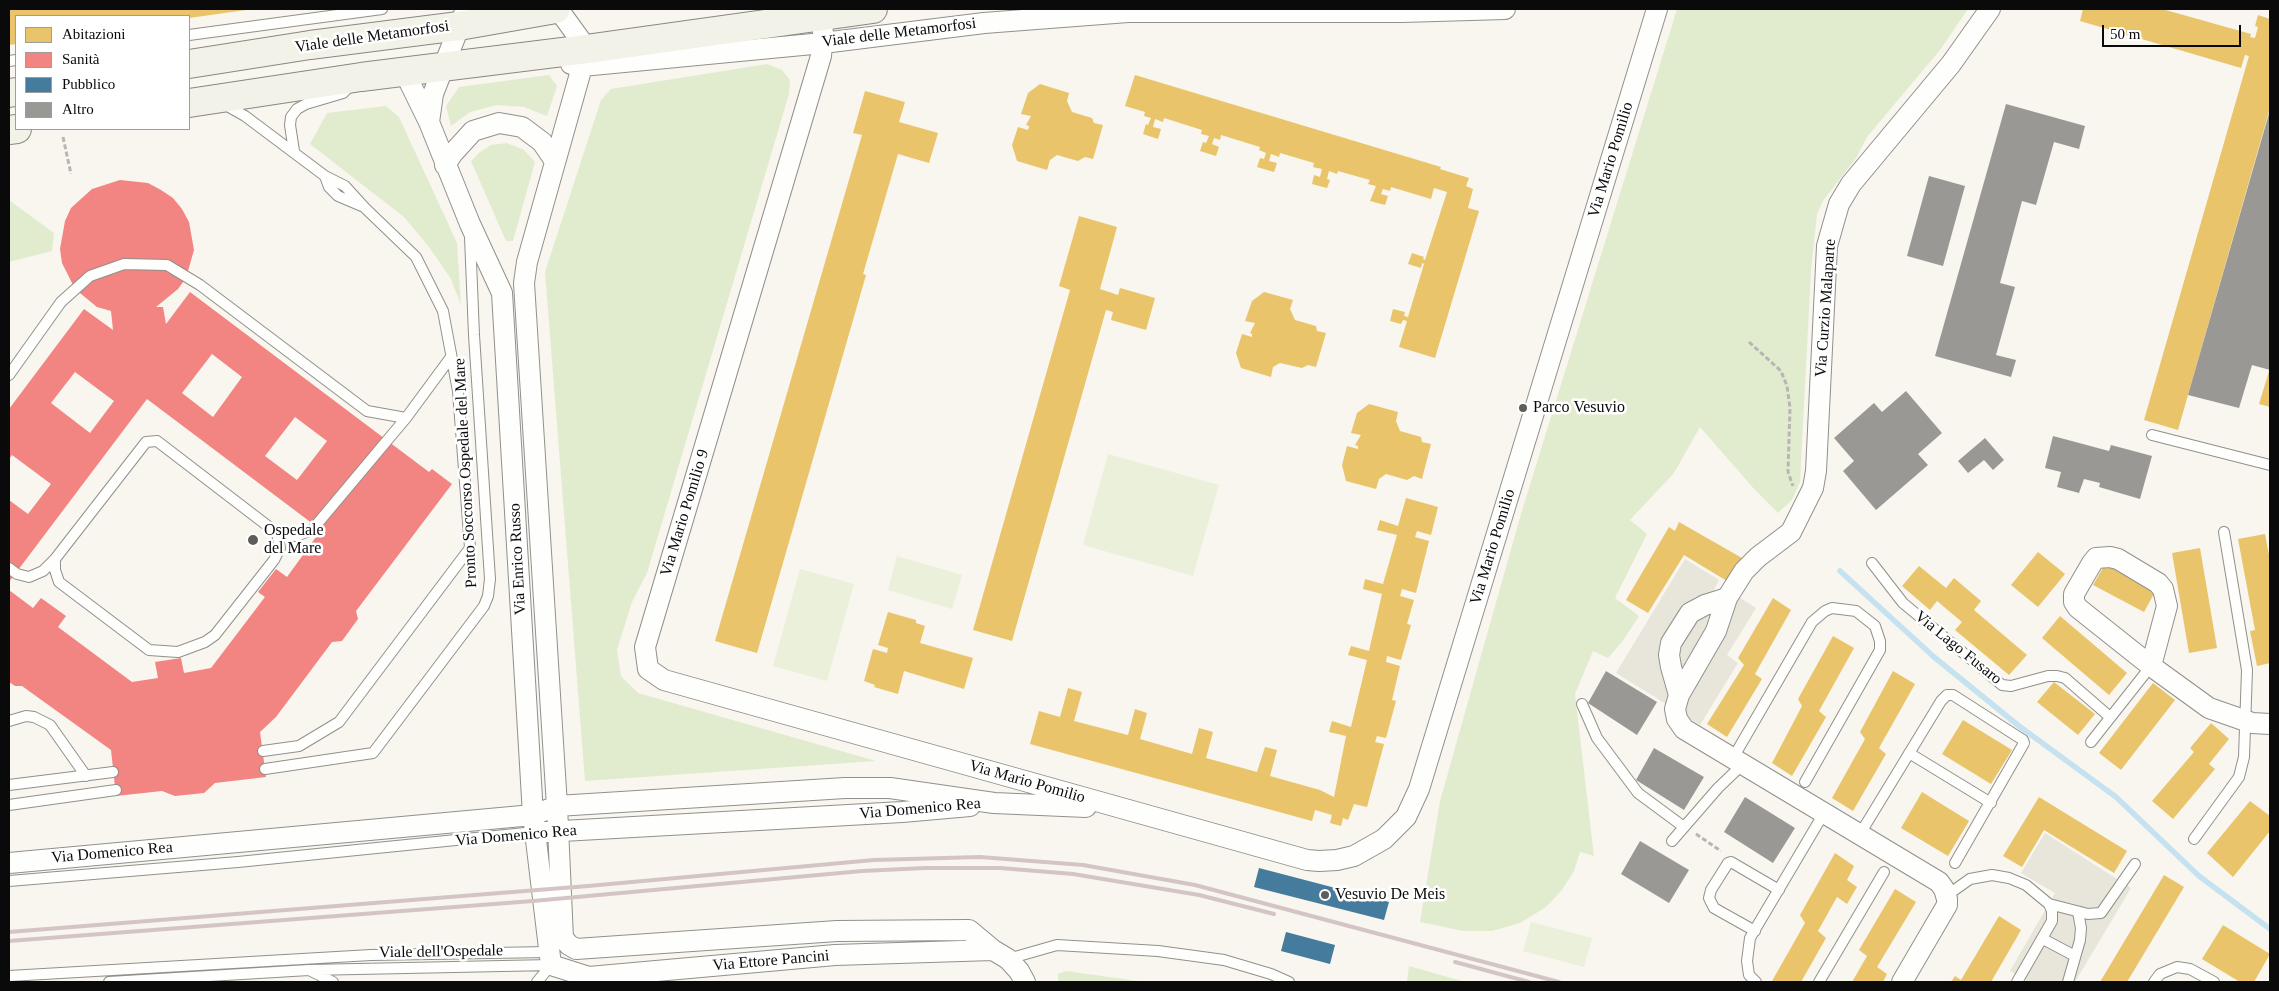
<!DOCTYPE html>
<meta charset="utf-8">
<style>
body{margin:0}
#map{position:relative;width:2279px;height:991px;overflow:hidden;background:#f8f6ee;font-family:Georgia,serif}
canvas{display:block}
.frame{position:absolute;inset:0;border:10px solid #0a0a0a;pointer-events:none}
.legend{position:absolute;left:15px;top:15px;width:175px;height:115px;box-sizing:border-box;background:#fff;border:1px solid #9d9d9d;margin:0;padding:6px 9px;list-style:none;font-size:15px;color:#0a0a0a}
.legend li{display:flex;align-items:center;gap:10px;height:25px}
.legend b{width:25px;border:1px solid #9d9d9d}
.scale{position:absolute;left:2102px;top:25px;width:139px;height:22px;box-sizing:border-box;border:2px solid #0a0a0a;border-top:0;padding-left:6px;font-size:15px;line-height:18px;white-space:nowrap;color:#0a0a0a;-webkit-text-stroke:4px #fff;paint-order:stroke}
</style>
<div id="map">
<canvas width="2279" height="991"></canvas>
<div class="frame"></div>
<ul class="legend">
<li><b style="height:14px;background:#e9c46a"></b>Abitazioni</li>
<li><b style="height:14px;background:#f28482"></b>Sanità</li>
<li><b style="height:14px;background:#457b9d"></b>Pubblico</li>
<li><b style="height:14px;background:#9a9894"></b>Altro</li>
</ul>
<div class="scale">50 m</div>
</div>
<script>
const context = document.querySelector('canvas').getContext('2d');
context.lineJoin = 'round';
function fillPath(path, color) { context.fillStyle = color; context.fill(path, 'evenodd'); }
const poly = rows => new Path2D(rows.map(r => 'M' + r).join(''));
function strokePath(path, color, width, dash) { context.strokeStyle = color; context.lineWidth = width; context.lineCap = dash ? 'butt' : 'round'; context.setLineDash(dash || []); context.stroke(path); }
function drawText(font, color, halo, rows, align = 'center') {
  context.font = font + ' Georgia,serif'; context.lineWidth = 5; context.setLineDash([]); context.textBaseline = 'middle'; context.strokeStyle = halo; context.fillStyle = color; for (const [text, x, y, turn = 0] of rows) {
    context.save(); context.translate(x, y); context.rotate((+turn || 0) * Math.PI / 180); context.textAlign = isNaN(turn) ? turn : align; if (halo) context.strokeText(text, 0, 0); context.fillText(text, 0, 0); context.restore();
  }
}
fillPath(poly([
 [1677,9,1968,9,1940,50,1867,137,1856,158,1823,201,1817,214,1811,271,1800,482,1792,500,1778,513,1755,490,1700,427,1674,473,1630,520,1647,534,1615,598,1639,616,1622,642,1608,658,1593,651,1575,694,1594,856,1580,852,1574,871,1562,890,1546,907,1520,923,1492,931,1463,931,1420,922,1440,801,1521,514],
 [767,64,782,70,790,80,789,94,647,573,632,602,617,650,621,676,638,693,876,761,585,781,545,272,601,100,611,89],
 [549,75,557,86,547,116,524,107,497,105,470,112,451,126,446,106,459,87],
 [386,106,399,117,457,243,461,305,451,279,429,247,404,217,310,144,327,113],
 [507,143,524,150,535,162,513,241,506,241,471,161,480,152,491,145],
 [9,200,54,233,52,251,9,262],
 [1409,966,1465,982,1407,982],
 [1066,971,1109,977,1145,982,1058,982,1058,974]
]), '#e1eccf');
fillPath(poly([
 [1108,454,1219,485,1193,576,1083,545],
 [897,556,962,575,952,609,888,590],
 [800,569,854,584,827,681,773,666],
 [1531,922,1592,938,1584,967,1523,951]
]), '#eaf0d9');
fillPath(poly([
 [1685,559,1719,580,1714,590,1735,603,1739,597,1756,608,1727,655,1738,663,1700,725,1616,673],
 [2045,833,2131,888,2075,982,2029,982,2010,971,2055,893,2021,873]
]), '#e8e5da');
fillPath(poly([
 [20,9,246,9,246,10,189,18,189,16,16,16,16,44,9,45,9,10],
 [2083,9,2162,9,2251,34,2250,37,2255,38,2258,27,2255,26,2258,15,2270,19,2270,108,2178,430,2144,420,2249,56,2245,55,2241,68,2080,21],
 [1135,75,1441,167,1440,169,1469,178,1466,186,1473,189,1468,208,1479,211,1435,358,1399,347,1407,321,1403,320,1401,324,1390,321,1393,309,1405,312,1404,316,1408,317,1424,264,1422,263,1421,268,1408,264,1412,253,1424,257,1423,259,1425,260,1447,192,1434,188,1431,199,1391,187,1390,191,1383,189,1381,194,1388,196,1385,205,1370,201,1376,186,1368,184,1370,180,1338,171,1337,174,1329,171,1327,179,1330,180,1327,188,1312,184,1314,175,1320,177,1322,169,1313,167,1314,163,1280,153,1279,157,1271,154,1269,161,1277,163,1274,172,1257,167,1260,158,1264,159,1266,153,1259,150,1260,147,1221,135,1220,140,1214,138,1212,144,1219,147,1216,156,1200,151,1203,142,1206,143,1209,136,1201,134,1202,130,1164,118,1163,122,1155,119,1153,127,1161,129,1158,139,1143,134,1146,124,1148,125,1151,118,1144,116,1145,112,1125,106],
 [1040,84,1069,93,1067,101,1072,112,1092,118,1094,123,1103,125,1093,159,1085,157,1078,161,1057,155,1050,160,1047,170,1017,161,1012,145,1018,127,1028,130,1029,126,1026,125,1031,116,1021,114,1028,93],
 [865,91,905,102,899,122,938,133,929,163,898,154,863,274,866,275,757,653,715,641,862,135,853,133],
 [1079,216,1117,227,1100,289,1118,295,1120,288,1155,298,1146,330,1111,320,1113,312,1106,310,1012,641,973,630,1070,290,1059,286],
 [1264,292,1293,300,1290,309,1295,320,1316,326,1317,331,1326,333,1316,367,1308,365,1302,368,1280,363,1273,367,1271,377,1241,368,1236,353,1242,334,1252,337,1252,334,1250,333,1255,323,1245,321,1252,301],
 [2270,368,2270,407,2259,404],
 [1369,404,1398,412,1396,421,1400,431,1421,437,1422,442,1431,444,1422,479,1414,476,1407,480,1386,474,1379,479,1376,489,1346,481,1342,465,1347,446,1358,449,1358,446,1355,445,1361,435,1351,433,1357,413],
 [1406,498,1438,507,1431,535,1417,531,1415,537,1429,541,1416,593,1402,589,1400,596,1414,600,1407,624,1411,625,1401,660,1387,656,1386,662,1400,666,1392,700,1396,701,1386,738,1377,736,1375,742,1384,744,1367,807,1354,804,1348,820,1343,818,1341,826,1330,823,1332,815,1315,810,1312,821,1030,744,1039,711,1060,717,1068,688,1082,692,1074,721,1128,735,1135,709,1147,713,1140,739,1192,754,1199,728,1213,732,1206,758,1257,772,1265,747,1277,750,1270,776,1320,790,1334,797,1346,736,1329,732,1332,721,1351,727,1367,660,1348,655,1351,646,1369,651,1382,594,1363,589,1365,579,1383,584,1397,535,1377,530,1380,520,1398,526],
 [1679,522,1742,558,1727,581,1684,555,1648,613,1626,600,1669,527,1675,531],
 [2265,534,2270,560,2270,663,2257,666,2250,631,2255,630,2238,539],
 [2200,548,2217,648,2189,653,2172,553],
 [2038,552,2065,574,2038,607,2011,585],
 [2105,564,2155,592,2144,612,2093,585],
 [1919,566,1946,588,1954,578,1981,601,1974,610,2027,655,2009,675,1955,630,1962,622,1937,601,1930,610,1902,586],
 [1773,598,1791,610,1755,674,1762,679,1727,737,1707,724,1744,665,1738,658],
 [888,612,916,620,916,623,925,626,920,643,973,658,964,689,904,671,898,694,874,687,875,685,864,681,873,649,887,653,888,648,878,645],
 [2060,616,2127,673,2109,695,2042,638],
 [1833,636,1854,648,1819,711,1826,717,1792,776,1772,763,1802,706,1798,699],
 [1893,671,1915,684,1879,748,1886,754,1853,811,1832,798,1865,739,1860,732],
 [2054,682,2095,714,2078,735,2037,702],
 [2153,683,2175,700,2121,770,2099,753],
 [1963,720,2012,750,1991,784,1942,754],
 [2211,723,2229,739,2209,764,2215,769,2173,819,2152,801,2194,752,2190,748],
 [1922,792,1969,821,1948,856,1901,828],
 [2039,797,2127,851,2114,873,2044,830,2022,867,2003,856],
 [2250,801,2270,816,2270,831,2233,877,2207,853],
 [1835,853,1854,866,1847,880,1857,887,1847,904,1837,897,1818,931,1826,938,1801,982,1773,982,1772,981,1805,923,1800,915],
 [2164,875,2184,887,2127,982,2100,982],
 [1895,889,1916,902,1877,967,1887,974,1883,982,1852,982,1867,956,1859,950],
 [1999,916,2021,930,1991,982,1951,982,1955,976,1961,980],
 [2223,925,2270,954,2254,982,2240,982,2202,959]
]), '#e9c46a');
fillPath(poly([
 [120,180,148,183,161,190,173,198,182,209,189,222,194,250,186,278,178,289,156,307,163,307,166,324,190,292,429,472,432,469,452,484,356,611,358,619,342,641,332,642,276,717,260,732,266,777,215,783,204,793,175,796,162,791,116,796,111,750,22,686,15,686,9,682,9,590,33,608,41,598,66,616,58,627,132,682,158,678,155,662,181,658,184,673,211,668,265,597,258,592,276,569,287,577,321,530,147,399,9,582,9,500,28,514,51,484,12,455,9,459,9,409,84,309,113,330,111,311,97,307,75,289,62,263,60,249,65,221,71,208,92,189],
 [212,354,242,377,213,417,182,393],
 [75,372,114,401,90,433,51,403],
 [295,417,327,441,297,480,265,456]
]), '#f28482');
fillPath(poly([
 [1259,868,1389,902,1384,920,1254,887],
 [1286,932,1335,945,1330,964,1281,951]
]), '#457b9d');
strokePath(poly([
 [1840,571,1934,657,2019,726,2116,797,2199,876,2270,929]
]), '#c6e2f0', 5.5);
fillPath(poly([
 [2006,104,2085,126,2079,149,2054,142,2036,205,2022,201,2000,283,2015,287,1996,355,2016,360,2011,377,1935,356],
 [2270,110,2270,370,2252,365,2239,408,2188,395],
 [1929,176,1965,186,1943,266,1907,256],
 [1906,391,1942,433,1918,454,1928,465,1876,510,1843,471,1854,461,1834,438,1874,403,1882,412],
 [2053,436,2109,451,2111,445,2152,456,2140,499,2099,487,2100,483,2084,479,2079,493,2057,487,2061,472,2045,468],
 [1985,438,2004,460,1993,470,1984,460,1968,473,1958,461],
 [1606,671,1657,702,1637,735,1588,703],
 [1654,748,1704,777,1684,810,1636,780],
 [1745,797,1795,828,1773,863,1724,832],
 [1640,841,1689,870,1669,903,1621,874]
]), '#9a9894');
const lane = poly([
 [189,35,382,9],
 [9,61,16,60],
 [222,103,245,116,325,176,345,186,365,208,416,257,443,311,458,391,470,548,339,722,299,746,263,751],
 [294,151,290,125,291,117,297,109,306,104,343,93,350,86],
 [325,176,329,187,338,196,364,207],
 [9,375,61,302,90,276,124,264,167,265,200,285,367,411,406,418],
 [2152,435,2270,465],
 [277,533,280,548,274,560,215,635,205,642,178,652,149,650,59,582,55,570,55,559,146,442,157,441,277,533,296,536,312,530,406,418,451,357],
 [1872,563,1903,603,2002,685,2011,686,2048,676,2057,676,2065,678,2110,717],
 [9,568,17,574,29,577,43,571,55,559],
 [1582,704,1597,738,1638,793,1684,827],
 [9,721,26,716,34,717,50,725,86,776],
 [2091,742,2151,666],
 [1909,753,1991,803],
 [1733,758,1812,622,1825,611,1832,608,1856,611,1875,626,1880,641,1880,650,1805,782],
 [265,769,373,753,484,606,488,596,490,579,474,335,470,237],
 [9,785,113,772],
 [9,805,116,790],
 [1860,834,1941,701,1947,695,1953,695,2023,740,2024,743,1955,863],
 [2194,839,2239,777,2244,757,2247,670,2224,532],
 [1672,841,1718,788,1743,764],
 [9,881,238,862,535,832],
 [1946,896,1970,879,1992,875,2009,878,2026,885,2049,904,2052,911,2052,921,2017,982],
 [2049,904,2088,914,2101,913,2135,864],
 [1755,931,1714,908,1709,898,1711,890,1728,863,1731,862,1779,890],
 [2043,939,2075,956],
 [1008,959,1057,945,1158,951,1224,960,1271,974,1289,982],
 [311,971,333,982],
 [9,976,371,955,549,952],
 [109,982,309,970,551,965],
 [537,982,551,965],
 [1756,982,1749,975,1747,961,1750,938,1824,813],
 [1819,982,1884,872],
 [2068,982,2080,940,2081,928,2078,912],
 [2154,982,2160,974,2177,967,2190,969,2214,982]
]);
const street = poly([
 [558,9,587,49,527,262,524,283,557,806,563,938,569,945,576,949,837,931,969,930,993,950,1008,959,1019,971,1025,982],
 [821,16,823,33,821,56,645,647,648,669,664,680,1307,860,1319,861,1337,860,1354,856,1384,839,1406,817,1419,789,1657,9],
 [571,64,582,66,823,43,984,23,1128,12,1402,12,1505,9],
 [404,71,429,122,470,224,502,293,533,815,551,965,589,977,835,955,993,950],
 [429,122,433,94,466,9],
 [445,165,453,153,473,131,499,123,522,127,542,142,555,161],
 [2151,666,2167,606,2163,589,2158,583,2118,559,2110,557,2096,558,2092,563,2074,594,2074,602,2078,608,2151,666,2209,708,2252,723,2270,724],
 [1679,695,1671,667,1669,655,1671,643,1690,613,1705,605,1727,598],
 [544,832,902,812,970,806],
 [9,863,533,815,557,806,845,788,890,788,994,803,1086,807],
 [1902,982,1947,905,1947,899,1944,889,1939,882,1684,729,1677,719,1675,709,1679,695,1716,631,1727,598,1744,571,1758,557,1791,532,1813,488,1816,471,1827,246,1839,204,1851,184,1951,64,1990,9]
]);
const secondary = poly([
 [189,64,310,45,459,26,556,9],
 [9,93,16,92],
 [189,103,361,77,587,49,873,9],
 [9,130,17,129]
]);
strokePath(lane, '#91908d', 12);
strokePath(street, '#91908d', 22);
strokePath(secondary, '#888783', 30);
strokePath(poly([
 [63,137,71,174],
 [1749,342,1781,371,1787,386,1790,408,1788,472,1793,486],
 [1696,834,1721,851]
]), '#b7b6b5', 3, [5, 2.5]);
strokePath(lane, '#fefefc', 10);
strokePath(street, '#fefefc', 20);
strokePath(secondary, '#f3f2e8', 28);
strokePath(poly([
 [9,932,588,886,874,860,980,857,1083,865,1195,885,1559,982],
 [9,941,533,901,862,871,925,868,1000,868,1073,874,1199,895,1274,914],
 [1455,962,1529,982]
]), '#d4c5c4', 4);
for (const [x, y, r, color] of [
 [1523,408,5,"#5d5d5a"],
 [253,540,6,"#5d5d5a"],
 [1325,895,5,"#5d5d5a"]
]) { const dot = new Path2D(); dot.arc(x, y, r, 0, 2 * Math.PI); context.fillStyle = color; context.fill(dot); strokePath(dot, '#fff', 2); }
drawText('16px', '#0a0a0a', '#fff', [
 ["Viale delle Metamorfosi",899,33,-7],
 ["Viale delle Metamorfosi",372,37,-8],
 ["Via Mario Pomilio",1611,160,-73],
 ["Via Curzio Malaparte",1826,308,-86],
 ["Pronto Soccorso Ospedale del Mare",466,473,-93],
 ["Via Mario Pomilio 9",685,513,-73],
 ["Via Mario Pomilio",1493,547,-73],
 ["Via Enrico Russo",518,559,-93],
 ["Via Lago Fusaro",1958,648,39],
 ["Via Mario Pomilio",1027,782,16],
 ["Via Domenico Rea",920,809,-5],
 ["Via Domenico Rea",516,836,-5],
 ["Via Domenico Rea",112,853,-5],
 ["Viale dell'Ospedale",441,952,-1],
 ["Via Ettore Pancini",771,961,-5]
]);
drawText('16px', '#0a0a0a', '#fff', [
 ["Parco Vesuvio",1533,408],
 ["Ospedale",264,531],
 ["del Mare",264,549],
 ["Vesuvio De Meis",1335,895]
], 'left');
</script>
